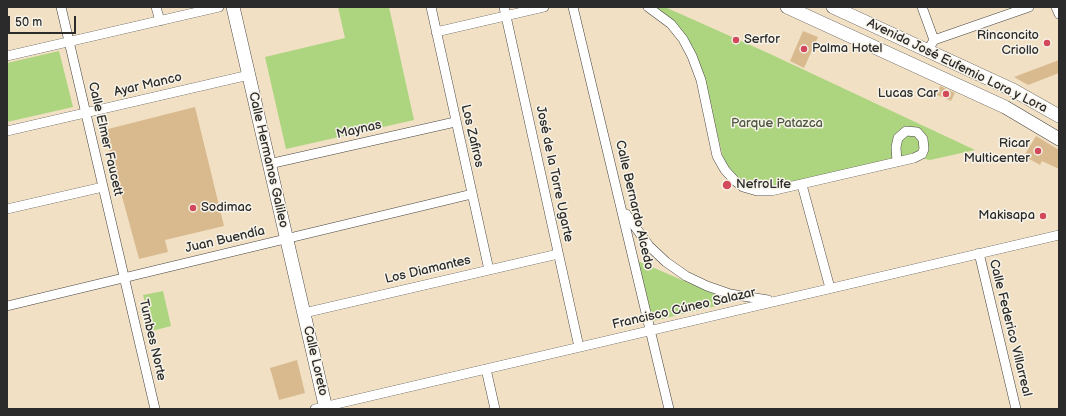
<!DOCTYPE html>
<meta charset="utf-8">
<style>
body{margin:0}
#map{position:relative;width:1066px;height:416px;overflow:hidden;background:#f1e0c4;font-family:"Balsamiq Sans",sans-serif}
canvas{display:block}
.frame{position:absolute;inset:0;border:8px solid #2b2b2b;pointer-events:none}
.scale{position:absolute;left:8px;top:16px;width:68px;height:18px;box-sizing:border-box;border:2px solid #2b2b2b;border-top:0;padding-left:5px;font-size:12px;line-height:14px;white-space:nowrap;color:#2b2b2b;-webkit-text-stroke:3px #f7f3e8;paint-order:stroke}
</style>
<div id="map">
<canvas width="1066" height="416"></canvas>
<div class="frame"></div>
<div class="scale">50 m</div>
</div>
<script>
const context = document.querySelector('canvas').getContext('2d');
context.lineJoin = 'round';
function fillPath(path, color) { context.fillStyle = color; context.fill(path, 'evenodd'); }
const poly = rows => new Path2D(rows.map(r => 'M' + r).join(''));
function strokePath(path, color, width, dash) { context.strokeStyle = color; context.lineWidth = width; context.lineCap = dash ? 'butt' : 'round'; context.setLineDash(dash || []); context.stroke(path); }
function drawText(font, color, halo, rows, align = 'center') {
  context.font = font + ' "Balsamiq Sans",sans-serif'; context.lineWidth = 3; context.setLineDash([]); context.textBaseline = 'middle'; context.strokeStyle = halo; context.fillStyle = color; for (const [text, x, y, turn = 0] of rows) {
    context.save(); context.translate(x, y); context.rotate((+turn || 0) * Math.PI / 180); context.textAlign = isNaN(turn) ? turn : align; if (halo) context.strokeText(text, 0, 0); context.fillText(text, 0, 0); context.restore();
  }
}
fillPath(poly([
 [338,7,389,7,414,120,286,149,265,57,345,38],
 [657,7,665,7,768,53,975,150,930,160,911,156,776,187,759,187,747,183,733,173,724,161,704,80,693,47],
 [59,51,73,107,7,122,7,63],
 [638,261,733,302,653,321],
 [163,291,171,326,152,331,143,295]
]), '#add580');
fillPath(poly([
 [803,31,818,37,804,68,790,61],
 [1059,60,1059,73,1028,85,1014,77],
 [940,86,955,93,951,101,937,95],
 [195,107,224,226,165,240,168,252,139,259,104,130],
 [1036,136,1059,150,1059,169,1042,161,1040,165,1024,156],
 [297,360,305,393,279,400,270,368]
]), '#d9ba8f');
const street = poly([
 [61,7,155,409],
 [156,7,160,21],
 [431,7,489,270],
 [504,7,579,347],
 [573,7,669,409],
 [648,7,671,24,683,39,692,56,701,80,717,156,725,170,735,181,743,187,757,191,771,191,914,158,922,154,924,149,923,139,917,132,906,131,898,138,896,147,897,162],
 [922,7,934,40],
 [1056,7,1059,14],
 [436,32,544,7],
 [928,50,934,40,1029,7],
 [7,56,219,7],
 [7,131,249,75],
 [269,164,455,122],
 [802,185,830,288],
 [7,209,103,187],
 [626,214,649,246,666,262,686,276,707,286,730,294,768,300],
 [979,253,1016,409],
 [7,306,472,194],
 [304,313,558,254],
 [486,369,495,409],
 [315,409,1059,235]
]);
const secondary = poly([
 [233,7,326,409],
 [787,7,1005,107,1059,139],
 [833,7,1013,90,1059,116]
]);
strokePath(street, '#494642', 10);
strokePath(secondary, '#494642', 14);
strokePath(street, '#fff', 9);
strokePath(secondary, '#fff', 13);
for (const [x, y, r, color] of [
 [736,40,4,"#d1495b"],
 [1047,43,4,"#d1495b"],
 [804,49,4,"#d1495b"],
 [946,94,4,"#d1495b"],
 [1038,151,4,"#d1495b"],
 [727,185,5,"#d1495b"],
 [193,208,4,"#d1495b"],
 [1043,216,4,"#d1495b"]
]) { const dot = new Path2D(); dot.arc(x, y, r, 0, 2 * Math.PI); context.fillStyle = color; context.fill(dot); strokePath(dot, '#f7f3e8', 1.5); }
drawText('13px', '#2b2b2b', '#f7f3e8', [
 ["Rinconcito",1039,36],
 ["Criollo",1039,51],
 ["Serfor",744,40,"left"],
 ["Palma Hotel",812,49,"left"],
 ["Lucas Car",938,94],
 ["Ricar",1030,144],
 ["Multicenter",1030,159],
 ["NefroLife",736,185,"left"],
 ["Sodimac",201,208,"left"],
 ["Makisapa",1035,216]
], 'right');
drawText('13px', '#2b2b2b', '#f7f3e8', [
 ["Avenida José Eufemio Lora y Lora",957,66,26],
 ["Ayar Manco",148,85,-13],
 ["Maynas",359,130,-13],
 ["Los Zafiros",472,136,77],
 ["Calle Elmer Faucett",105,139,77],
 ["Calle Hermanos Galileo",268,160,77],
 ["José de la Torre Ugarte",554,174,78],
 ["Calle Bernardo Alcedo",634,205,77],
 ["Juan Buendía",225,240,-13],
 ["Los Diamantes",428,270,-13],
 ["Francisco Cúneo Salazar",684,309,-13],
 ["Calle Federico Villarreal",1010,328,76],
 ["Tumbes Norte",152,340,77],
 ["Calle Loreto",315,361,77]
]);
drawText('13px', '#4c5640', '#f7f3e8', [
 ["Parque Patazca",777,124]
]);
</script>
